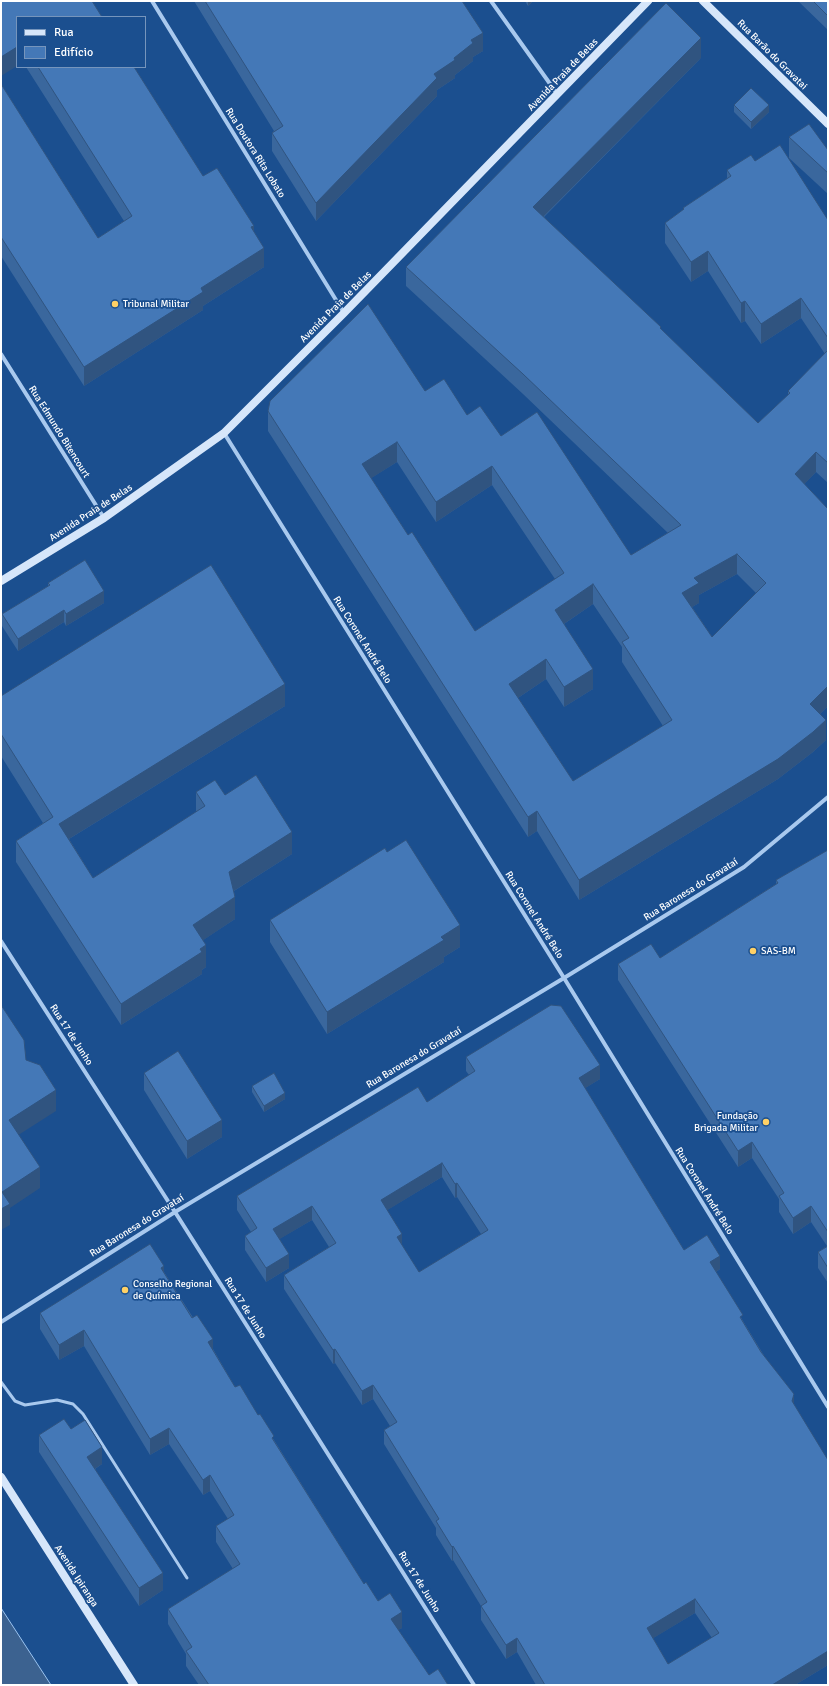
<!DOCTYPE html>
<meta charset="utf-8">
<style>
body{margin:0}
#map{position:relative;width:829px;height:1686px;overflow:hidden;background:#1b4f8f;font-family:Signika,sans-serif}
canvas{display:block}
.frame{position:absolute;inset:0;border:2px solid #fff;pointer-events:none}
.legend{position:absolute;left:16px;top:16px;width:130px;height:52px;box-sizing:border-box;background:#1b4f8f;border:1px solid #7695bc;margin:0;padding:5px 7px;list-style:none;font-size:12px;color:#fff}
.legend li{display:flex;align-items:center;gap:8px;height:20px}
.legend b{width:20px;border:1px solid #7695bc}
</style>
<div id="map">
<canvas width="829" height="1686"></canvas>
<div class="frame"></div>
<ul class="legend">
<li><b style="height:5px;background:#d6e6fa"></b>Rua</li>
<li><b style="height:11px;background:#4478b7"></b>Edifício</li>
</ul>
</div>
<script>
const context = document.querySelector('canvas').getContext('2d');
context.lineJoin = 'round';
function fillPath(path, color) { context.fillStyle = color; context.fill(path, 'evenodd'); }
const poly = rows => new Path2D(rows.map(r => 'M' + r).join(''));
function strokePath(path, color, width, dash) { context.strokeStyle = color; context.lineWidth = width; context.lineCap = dash ? 'butt' : 'round'; context.setLineDash(dash || []); context.stroke(path); }
function drawText(font, color, halo, rows, align = 'center') {
  context.font = font + ' Signika,sans-serif'; context.lineWidth = 3.5; context.setLineDash([]); context.textBaseline = 'middle'; context.strokeStyle = halo; context.fillStyle = color; for (const [text, x, y, turn = 0] of rows) {
    context.save(); context.translate(x, y); context.rotate((+turn || 0) * Math.PI / 180); context.textAlign = isNaN(turn) ? turn : align; if (halo) context.strokeText(text, 0, 0); context.fillText(text, 0, 0); context.restore();
  }
}
const water = poly([
 [1,1608,51,1685,1,1685,1,1608]
]);
fillPath(water, '#3c6290');
strokePath(water, '#9cc4f0', 1);
strokePath(poly([
 [1,1382,15,1401,25,1405,57,1400,73,1404,83,1414,187,1578]
]), '#a9c9ee', 3);
strokePath(poly([
 [152,1,344,313],
 [491,1,558,95],
 [1,354,104,518],
 [224,433,564,978,828,1407],
 [1,941,175,1212,474,1685],
 [1,1322,175,1212,564,978,744,867,828,797]
]), '#a9c9ee', 4);
strokePath(poly([
 [703,1,828,124],
 [1,581,104,518,224,433,344,313,648,1],
 [1,1477,134,1685]
]), '#d6e6fa', 8);
fillPath(poly([
 [194,1,462,1,483,51,473,57,473,61,455,75,455,78,437,90,437,96,316,221,272,151,272,133,274,131],
 [525,1,533,1,528,6],
 [798,1,828,1,828,30],
 [701,58,544,217,758,423,788,395,788,391,825,354,801,318,761,344,745,321,741,323,708,271,691,282,665,243,665,223,683,210,683,208,727,179,727,170,755,161,828,220,828,483,816,472,804,484,828,509,828,706,820,714,826,740,813,752,778,779,579,900,537,831,528,837,268,431,268,411,425,391,467,415,501,436,631,555,668,533,523,394,406,286,406,267],
 [397,462,436,522,492,485,555,579,475,631,408,535,371,478],
 [737,574,756,593,712,637,692,607,699,603,699,595],
 [593,604,622,647,622,662,663,726,573,781,518,698,546,679,564,707,593,689,564,624],
 [26,67,134,67,203,176,254,232,264,267,203,306,203,310,84,386,1,256,1,84,98,238,124,221],
 [734,105,769,112,751,129,734,112],
 [789,137,828,150,828,194,789,158],
 [48,583,104,603,66,626,64,622,18,651,2,626,2,614,48,586],
 [1,696,285,706,69,839,93,878,196,812,196,792,225,795,292,854,234,891,235,919,203,940,206,967,202,970,202,974,121,1025,16,862,16,841,43,823,1,756],
 [828,850,828,1283,818,1268,818,1252,827,1246,811,1222,793,1234,779,1212,779,1199,752,1158,738,1167,618,980,618,964,660,958,776,884,776,880],
 [387,852,460,947,444,957,444,962,327,1034,270,942,270,920],
 [466,1057,600,1079,585,1088,684,1250,720,1269,716,1272,743,1321,794,1405,828,1665,795,1685,536,1685,517,1652,506,1659,481,1620,481,1606,453,1560,452,1561,436,1535,436,1528,384,1444,384,1430,390,1426,373,1399,362,1405,335,1363,333,1364,284,1289,284,1275,329,1247,312,1220,279,1239,289,1268,266,1282,245,1250,245,1236,251,1232,237,1210,237,1196,427,1102,469,1075,466,1071],
 [442,1177,455,1198,457,1197,481,1234,419,1272,402,1246,387,1210],
 [695,1613,712,1638,668,1664,653,1638],
 [144,1073,222,1137,187,1159,144,1090],
 [252,1086,285,1099,264,1112,252,1092],
 [164,1272,213,1349,235,1387,274,1440,364,1584,402,1628,398,1630,429,1675,448,1685,199,1685,186,1666,186,1654,168,1624,168,1609,233,1569,216,1542,216,1526,228,1519,210,1491,203,1495,169,1444,150,1455,84,1346,59,1360,40,1329,40,1313],
 [71,1429,102,1464,95,1469,163,1590,139,1606,39,1452,39,1435]
]), '#3a679d');
fillPath(poly([
 [528,1,533,1,528,6],
 [483,33,483,51,473,57,473,61,455,75,455,78,437,90,437,96,316,221,316,203,434,74,454,58,471,40],
 [701,38,701,58,533,227,533,207],
 [17,47,17,66,1,76,1,57],
 [769,105,769,112,751,129,751,122],
 [254,226,254,245,251,227],
 [264,248,264,267,203,306,203,310,84,386,84,367,201,288],
 [708,251,708,271,691,282,691,262],
 [801,298,801,318,761,344,761,324],
 [745,301,745,321,741,323,741,303],
 [397,442,397,462,362,484,362,464],
 [816,452,816,472,795,494,795,474],
 [492,466,492,485,436,522,436,502],
 [737,554,737,574,699,595,699,603,682,613,682,593,694,578],
 [593,584,593,604,555,630,555,610],
 [104,591,104,603,66,626,66,614],
 [64,610,64,622,18,651,18,639],
 [546,659,546,679,509,704,509,684],
 [593,669,593,689,564,707,564,687],
 [285,684,285,706,59,845,59,824],
 [828,686,828,706,810,724,810,704],
 [826,720,826,740,813,752,778,779,579,900,579,880],
 [537,811,537,831,528,837,528,817],
 [292,832,292,854,229,894,229,872],
 [235,897,235,919,193,947,193,925],
 [460,925,460,947,444,957,444,962,327,1034,327,1012,441,937],
 [206,945,206,967,202,970,202,974,121,1025,121,1004],
 [600,1065,600,1079,579,1092,579,1078],
 [56,1090,56,1111,9,1141,9,1120],
 [285,1093,285,1099,264,1112,264,1106],
 [222,1120,222,1137,187,1159,187,1141],
 [752,1142,752,1158,738,1167,738,1151],
 [442,1163,442,1177,381,1214,381,1200],
 [40,1167,40,1188,10,1208,10,1225,1,1230,2,1192],
 [457,1183,457,1197,455,1198,455,1184],
 [312,1206,312,1220,273,1243,273,1229],
 [811,1206,811,1222,793,1234,793,1218],
 [402,1234,402,1248,397,1237],
 [289,1254,289,1268,266,1282,266,1268],
 [720,1256,720,1269,710,1276,710,1262],
 [164,1266,164,1282,161,1268],
 [84,1330,84,1346,59,1360,59,1345],
 [213,1339,213,1355,208,1342],
 [335,1349,335,1363,333,1364,333,1350],
 [373,1385,373,1399,362,1405,362,1391],
 [794,1394,794,1408,792,1401],
 [169,1428,169,1444,150,1455,150,1439],
 [102,1447,102,1464,87,1474,87,1457],
 [210,1475,210,1491,203,1495,203,1480],
 [453,1546,453,1560,452,1561,452,1547],
 [163,1573,163,1590,139,1606,139,1588],
 [695,1599,695,1613,647,1642,647,1628],
 [402,1612,402,1628,391,1634,391,1619],
 [517,1638,517,1652,506,1659,506,1645],
 [828,1651,828,1665,795,1685,772,1685]
]), '#305480');
const building = poly([
 [1,1,92,1,102,17,17,17,17,47,1,57,1,1],
 [205,1,462,1,483,33,471,40,473,43,454,58,455,60,434,74,437,78,316,203,272,133,283,126,205,1],
 [813,1,828,1,828,16,813,1],
 [666,3,701,38,533,207,661,327,660,328,758,423,790,393,788,391,828,350,828,463,816,452,795,474,828,509,828,686,810,704,826,720,813,732,778,759,579,880,537,811,528,817,268,411,270,401,368,304,425,391,444,379,467,415,480,406,501,436,537,412,631,555,681,525,523,374,406,267,666,3],
 [397,442,436,502,492,466,564,573,475,631,412,532,408,535,362,464,397,442],
 [737,554,766,583,712,637,682,593,699,583,694,578,737,554],
 [593,584,629,638,622,642,672,720,573,781,509,684,546,659,564,687,593,669,555,610,593,584],
 [38,67,134,67,203,176,217,168,254,226,251,227,264,248,201,288,203,292,84,367,1,237,1,84,98,238,132,216,38,67],
 [751,88,769,105,751,122,734,105,751,88],
 [809,124,828,150,828,173,789,137,809,124],
 [780,145,828,220,828,338,801,298,761,324,745,301,741,303,708,251,691,262,665,223,684,209,683,208,731,176,727,170,751,155,755,161,780,145],
 [85,560,104,591,66,614,64,610,18,639,2,614,50,585,48,583,85,560],
 [211,565,285,684,59,824,93,878,205,806,196,792,215,780,225,795,256,775,292,832,229,872,235,897,193,925,206,945,200,949,202,952,121,1004,16,841,53,817,1,734,1,696,211,565],
 [406,840,460,925,441,937,444,940,327,1012,270,920,385,848,387,852,406,840],
 [828,850,828,1232,811,1206,793,1218,779,1196,784,1193,752,1142,738,1151,618,964,651,944,660,958,778,883,776,880,828,850],
 [1,1005,24,1040,26,1060,40,1065,56,1090,9,1120,40,1167,2,1192,10,1204,1,1209,1,1005],
 [551,1005,561,1006,600,1065,579,1078,684,1250,707,1235,720,1256,710,1262,743,1315,740,1317,761,1352,794,1394,792,1401,828,1460,828,1651,772,1685,545,1685,517,1638,506,1645,481,1606,487,1602,453,1546,452,1547,436,1521,439,1519,384,1430,397,1422,373,1385,362,1391,335,1349,333,1350,284,1275,336,1243,312,1206,273,1229,289,1254,266,1268,245,1236,257,1228,237,1196,418,1087,427,1102,475,1071,466,1057,551,1005],
 [442,1163,455,1184,457,1183,488,1230,419,1272,397,1237,402,1234,381,1200,442,1163],
 [695,1599,719,1633,668,1664,647,1628,695,1599],
 [178,1051,222,1120,187,1141,144,1073,178,1051],
 [274,1073,285,1093,264,1106,252,1086,274,1073],
 [150,1244,164,1266,161,1268,192,1318,197,1315,213,1339,208,1342,235,1387,240,1385,258,1415,260,1414,274,1436,272,1438,364,1584,366,1582,378,1601,390,1593,402,1612,391,1619,429,1675,438,1669,448,1685,209,1685,186,1651,192,1647,168,1609,240,1564,216,1526,234,1515,210,1475,203,1480,169,1428,150,1439,84,1330,59,1345,40,1313,150,1244],
 [828,1246,828,1268,818,1252,828,1246],
 [64,1419,71,1429,85,1420,102,1447,87,1457,163,1573,139,1588,39,1435,64,1419]
]);
fillPath(building, '#4478b7');
strokePath(building, '#305480', 1);
for (const [x, y, r, color] of [
 [115,304,4,"#ffd166"],
 [753,951,4,"#ffd166"],
 [766,1122,4,"#ffd166"],
 [125,1290,4,"#ffd166"]
]) { const dot = new Path2D(); dot.arc(x, y, r, 0, 2 * Math.PI); context.fillStyle = color; context.fill(dot); strokePath(dot, '#1b4f8f', 1.5); }
drawText('10px', '#fff', '#1b4f8f', [
 ["Rua Barão do Gravatai",772,55,45],
 ["Avenida Praia de Belas",563,75,-46],
 ["Rua Doutora Rita Lobato",255,153,58],
 ["Avenida Praia de Belas",336,307,-45],
 ["Rua Edmundo Bitencourt",59,432,58],
 ["Avenida Praia de Belas",91,513,-33],
 ["Rua Coronel André Belo",362,640,58],
 ["Rua Baronesa do Gravataí",691,890,-32],
 ["Rua Coronel André Belo",534,915,58],
 ["Rua 17 de Junho",71,1035,57],
 ["Rua Baronesa do Gravataí",414,1058,-31],
 ["Rua Coronel André Belo",704,1191,58],
 ["Rua Baronesa do Gravataí",137,1226,-32],
 ["Rua 17 de Junho",245,1308,58],
 ["Avenida Ipiranga",76,1576,57],
 ["Rua 17 de Junho",419,1582,58]
]);
drawText('10px', '#fff', '#1b4f8f', [
 ["Tribunal Militar",123,304],
 ["SAS-BM",761,951],
 ["Fundação",758,1116,"right"],
 ["Brigada Militar",758,1128,"right"],
 ["Conselho Regional",133,1284],
 ["de Química",133,1296]
], 'left');
</script>
